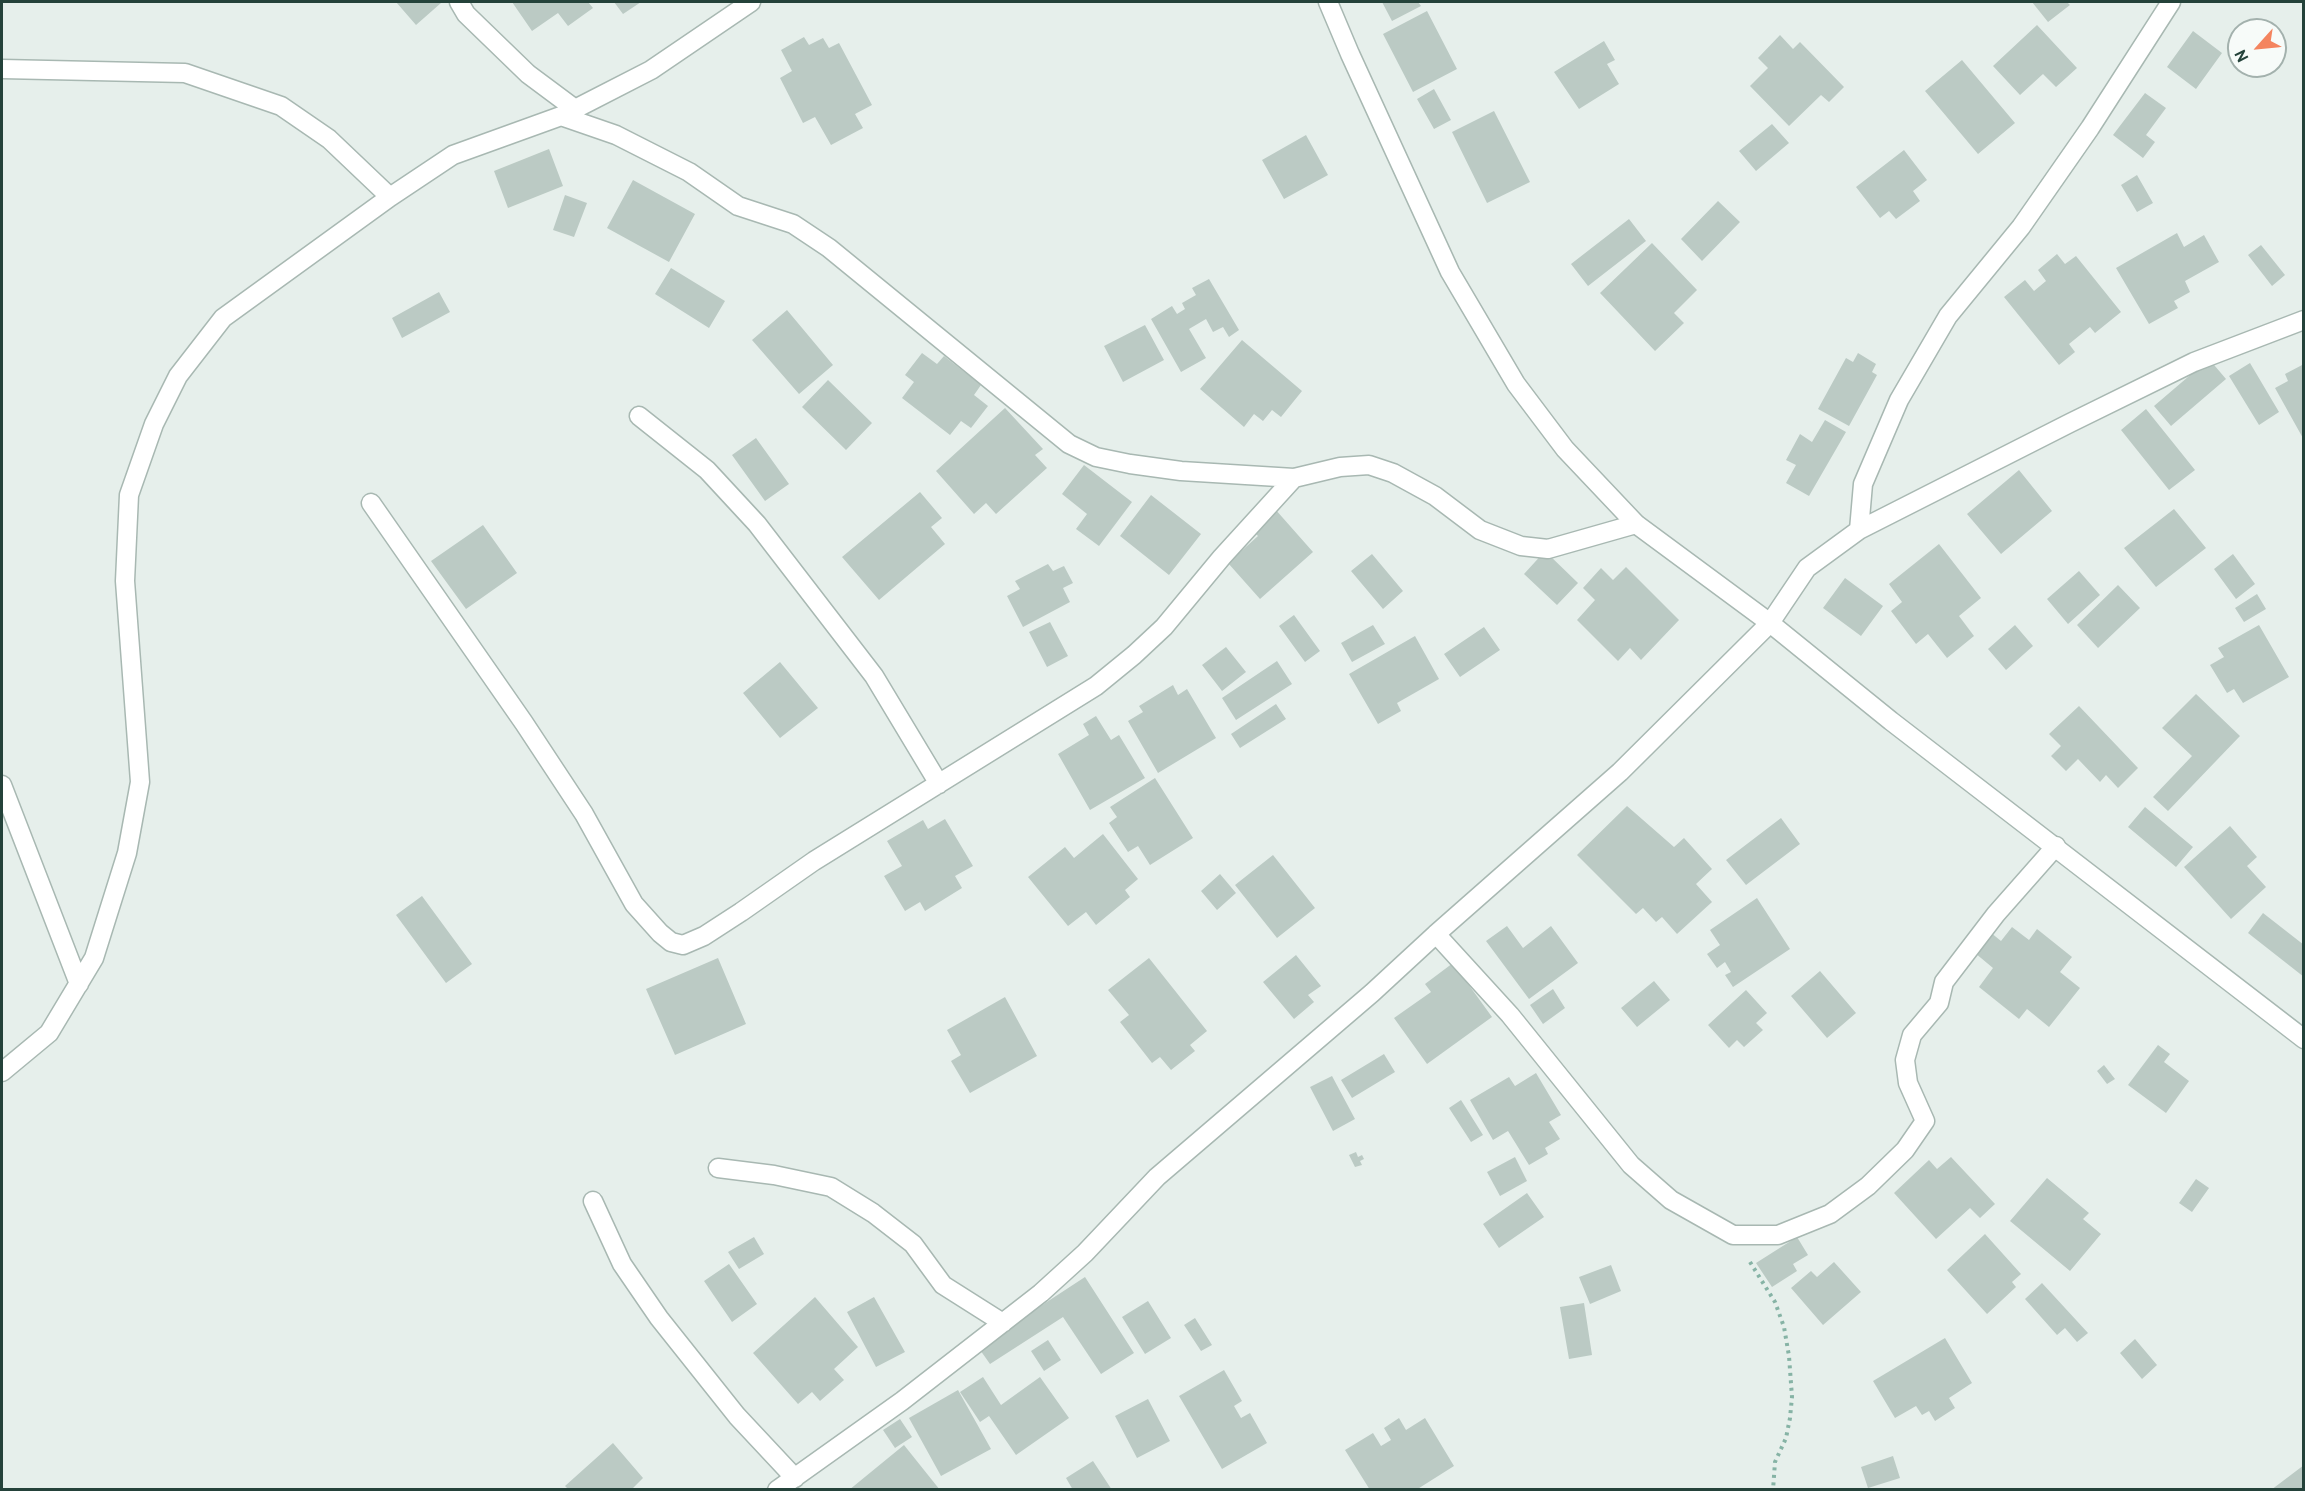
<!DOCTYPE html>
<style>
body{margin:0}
#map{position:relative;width:2305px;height:1491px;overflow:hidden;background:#e6efeb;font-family:Overpass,sans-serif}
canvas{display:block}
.frame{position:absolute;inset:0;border:3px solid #24423a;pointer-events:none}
.north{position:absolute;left:2227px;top:18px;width:60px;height:60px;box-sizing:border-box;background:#f7fbf9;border:2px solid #a3b1ad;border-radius:50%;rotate:243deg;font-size:16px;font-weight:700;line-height:24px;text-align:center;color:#24423a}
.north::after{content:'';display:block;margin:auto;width:21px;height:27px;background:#f4845f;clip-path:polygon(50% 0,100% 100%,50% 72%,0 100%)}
</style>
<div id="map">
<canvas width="2305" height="1491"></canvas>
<div class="frame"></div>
<div class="north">N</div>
</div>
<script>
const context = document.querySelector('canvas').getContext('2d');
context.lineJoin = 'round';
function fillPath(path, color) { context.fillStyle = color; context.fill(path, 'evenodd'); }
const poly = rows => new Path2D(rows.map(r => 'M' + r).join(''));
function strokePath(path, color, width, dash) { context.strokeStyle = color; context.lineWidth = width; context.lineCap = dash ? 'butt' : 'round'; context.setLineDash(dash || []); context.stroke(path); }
fillPath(poly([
 [396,2,440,2,441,3,416,25],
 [512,2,588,2,593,8,568,26,558,13,532,31],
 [614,2,641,2,623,14],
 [1382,2,1418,2,1421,6,1392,21],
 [2032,2,2067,2,2070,5,2048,22],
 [1427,11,1457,69,1413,92,1383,34],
 [2037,25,2077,68,2056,87,2043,74,2020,95,1993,66],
 [2193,31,2222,53,2196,89,2167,67],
 [1780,35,1793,49,1800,42,1844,87,1829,102,1821,95,1789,126,1750,86,1768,68,1758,58],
 [804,37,809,45,823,38,829,48,839,43,872,105,855,114,863,128,831,145,815,117,803,123,780,78,792,71,781,50],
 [1604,41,1615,60,1607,64,1619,84,1579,109,1554,72],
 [1962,60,2015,123,1978,154,1925,91],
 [1434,89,1451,120,1434,129,1417,99],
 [2145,93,2166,108,2146,135,2155,142,2143,158,2113,135],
 [1494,111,1530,182,1487,203,1452,132],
 [1772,124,1789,143,1756,171,1739,151],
 [1306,135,1328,175,1284,199,1262,160],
 [549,149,563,186,508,208,494,171],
 [1904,150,1927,180,1913,191,1920,201,1896,219,1889,211,1880,218,1856,187],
 [2137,175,2153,203,2137,212,2121,185],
 [633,180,695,214,669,262,607,228],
 [565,195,587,203,574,237,553,230],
 [1718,201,1740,222,1702,261,1681,239],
 [1629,219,1646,241,1588,286,1571,264],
 [2177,233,2184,247,2204,235,2219,262,2185,281,2190,292,2174,301,2178,308,2149,324,2116,268],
 [1652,243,1697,290,1674,313,1684,323,1655,351,1600,293],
 [2261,245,2285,275,2272,286,2248,255],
 [2057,254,2065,264,2076,256,2121,312,2095,333,2090,327,2069,344,2075,352,2059,365,2004,297,2025,280,2034,291,2046,281,2038,270],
 [671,268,725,301,709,328,655,294],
 [1209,279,1239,330,1229,337,1223,327,1213,332,1206,319,1189,329,1206,358,1181,372,1151,319,1172,306,1177,314,1185,309,1182,303,1196,295,1192,288],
 [439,292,450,312,402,338,392,318],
 [787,310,833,365,799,394,752,340],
 [1145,325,1164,360,1123,382,1104,346],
 [1242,340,1302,391,1281,417,1272,410,1263,421,1254,414,1244,427,1200,389],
 [922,353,937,364,944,356,981,385,974,395,988,406,971,428,961,421,950,435,902,398,914,382,905,375],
 [1858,353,1876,364,1872,372,1877,375,1849,426,1818,409,1846,358,1853,362],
 [2209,359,2226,379,2171,426,2154,406],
 [2250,363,2279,412,2259,425,2229,376],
 [2304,364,2304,440,2275,388,2288,381,2285,374],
 [828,380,872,423,846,450,802,407],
 [1005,408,1043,449,1035,455,1047,468,996,514,986,503,974,514,936,471],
 [2146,409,2195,470,2169,490,2121,430],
 [1825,420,1846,432,1809,496,1786,483,1796,465,1786,460,1800,434,1812,442],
 [756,438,789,484,765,501,732,455],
 [1084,465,1132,502,1099,546,1076,529,1087,514,1062,494],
 [2019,470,2052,511,2001,554,1967,514],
 [920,492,942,518,931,527,945,544,879,600,842,557],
 [1151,495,1201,534,1169,575,1120,536],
 [1275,509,1313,552,1260,599,1228,563,1258,536,1251,529],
 [2174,509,2206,548,2156,587,2124,548],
 [483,525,517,573,466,609,431,561],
 [1939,544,1981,598,1959,616,1974,636,1947,658,1928,634,1916,644,1891,611,1902,602,1889,584],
 [1545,551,1578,583,1557,605,1524,574],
 [1372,554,1403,591,1383,609,1351,571],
 [2233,554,2255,584,2236,599,2214,569],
 [1048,564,1053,571,1064,566,1073,583,1063,588,1070,602,1023,627,1007,596,1020,589,1015,581],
 [1626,567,1679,620,1641,660,1630,648,1618,661,1577,620,1595,600,1583,588,1601,568,1613,580],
 [2079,571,2100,595,2068,624,2047,599],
 [1845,578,1883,606,1861,636,1823,608],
 [2118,585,2140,608,2098,648,2077,625],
 [2257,594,2266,609,2244,622,2235,608],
 [1294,615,1320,651,1305,662,1279,626],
 [1050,622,1068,656,1047,667,1029,632],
 [1373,625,1385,644,1352,662,1341,643],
 [2015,625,2033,646,2006,670,1988,649],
 [2259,625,2289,677,2243,703,2234,689,2227,693,2210,665,2224,657,2218,648],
 [1484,627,1500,650,1460,677,1444,654],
 [1415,636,1439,679,1397,703,1401,711,1378,724,1349,674],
 [1226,647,1246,672,1222,691,1202,665],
 [1277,661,1292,684,1236,720,1222,698],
 [780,662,818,708,780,738,743,693],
 [1173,685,1178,695,1187,689,1216,738,1158,773,1128,721,1143,712,1139,706],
 [2196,694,2240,736,2168,811,2153,797,2192,756,2162,728],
 [1276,704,1286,719,1240,748,1231,734],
 [2079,706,2138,768,2118,788,2106,775,2100,782,2078,759,2066,771,2051,756,2061,746,2049,734],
 [1096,716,1111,740,1119,735,1145,778,1090,810,1058,754,1089,735,1083,724],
 [1155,778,1193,838,1150,865,1138,846,1128,852,1109,823,1117,817,1110,807],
 [1627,806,1674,847,1684,838,1712,869,1696,884,1712,902,1677,934,1662,917,1656,922,1643,908,1636,914,1577,855],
 [2145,807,2193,847,2176,867,2128,827],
 [1781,818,1800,844,1746,885,1726,860],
 [945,819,973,866,955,876,962,888,925,911,920,902,905,911,884,876,902,866,887,841,923,820,928,829],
 [2230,826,2257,857,2247,866,2266,887,2231,919,2184,867],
 [1103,834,1138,879,1125,890,1130,897,1096,925,1086,912,1068,926,1028,877,1065,847,1074,858],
 [1273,855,1315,908,1277,938,1235,885],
 [1220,874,1236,893,1217,910,1201,891],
 [422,896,472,964,446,983,396,915],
 [1757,898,1790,949,1733,987,1725,975,1731,972,1725,962,1717,968,1707,954,1720,945,1710,930],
 [2263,913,2304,945,2304,977,2248,933],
 [1507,926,1523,948,1551,926,1578,963,1529,999,1486,941],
 [2012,927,2029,940,2037,929,2072,957,2060,972,2080,988,2049,1027,2027,1009,2019,1019,1979,987,1993,968,1975,953,1990,932,2001,941],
 [1296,955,1321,986,1308,995,1314,1002,1294,1019,1263,982],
 [718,958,746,1024,675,1055,646,989],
 [1149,958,1207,1031,1190,1045,1195,1051,1171,1070,1160,1057,1152,1063,1120,1022,1129,1015,1108,990],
 [1453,963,1492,1017,1427,1064,1394,1018,1431,992,1425,984],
 [1820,971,1856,1013,1827,1038,1791,996],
 [1654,981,1670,1000,1637,1027,1621,1008],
 [1553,989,1565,1008,1543,1024,1530,1005],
 [1746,990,1767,1013,1756,1023,1763,1030,1744,1047,1737,1040,1729,1048,1708,1025],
 [1005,997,1037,1056,970,1093,951,1061,961,1055,947,1030],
 [2158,1045,2170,1054,2164,1062,2189,1081,2166,1113,2128,1085],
 [1384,1054,1395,1072,1352,1098,1341,1080],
 [2104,1065,2115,1079,2107,1084,2097,1071],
 [1536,1073,1561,1115,1549,1122,1560,1139,1545,1148,1548,1154,1529,1165,1508,1131,1493,1140,1470,1100,1509,1077,1515,1086],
 [1332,1076,1355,1119,1333,1131,1310,1087],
 [1461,1100,1483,1135,1471,1142,1449,1108],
 [1356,1152,1358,1157,1362,1155,1364,1159,1360,1161,1362,1165,1355,1167,1349,1155],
 [1515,1157,1527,1181,1500,1196,1487,1172],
 [1951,1157,1995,1204,1980,1218,1970,1208,1936,1239,1894,1193,1929,1160,1937,1169],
 [2047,1178,2089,1213,2083,1219,2101,1234,2070,1271,2010,1221],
 [2196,1179,2209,1188,2192,1212,2179,1203],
 [1527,1193,1544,1217,1499,1248,1483,1224],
 [1985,1234,2021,1274,2012,1282,2016,1287,1987,1314,1947,1270],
 [754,1237,764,1254,739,1269,728,1252],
 [1797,1237,1808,1255,1793,1264,1797,1271,1772,1287,1756,1263],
 [1834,1262,1861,1292,1823,1325,1791,1288,1811,1271,1817,1277],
 [729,1264,757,1304,732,1322,704,1281],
 [1611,1265,1621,1291,1590,1304,1579,1277],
 [1085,1277,1134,1353,1101,1374,1063,1317,990,1364,978,1347],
 [2042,1283,2088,1333,2077,1342,2065,1328,2057,1335,2025,1299],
 [815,1297,858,1347,834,1369,844,1380,820,1401,812,1392,798,1404,753,1353],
 [874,1297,905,1352,876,1367,847,1312],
 [1148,1301,1171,1338,1145,1354,1122,1317],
 [1584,1303,1592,1355,1569,1359,1560,1307],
 [1195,1318,1212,1345,1201,1351,1184,1325],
 [1945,1338,1972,1383,1949,1398,1955,1408,1935,1421,1929,1411,1922,1415,1916,1406,1895,1418,1873,1381],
 [2135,1339,2157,1365,2142,1379,2120,1353],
 [1048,1340,1061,1360,1044,1371,1031,1351],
 [1224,1370,1242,1401,1234,1406,1241,1418,1250,1413,1267,1443,1222,1469,1179,1396],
 [983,1377,1001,1405,1040,1377,1069,1418,1016,1455,989,1416,980,1422,960,1392],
 [958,1390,991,1449,941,1476,909,1418],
 [1148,1399,1170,1441,1137,1458,1115,1416],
 [1399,1418,1406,1430,1425,1418,1454,1466,1416,1490,1370,1490,1345,1450,1373,1433,1381,1446,1391,1440,1384,1428],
 [900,1419,912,1437,895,1448,883,1430],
 [613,1443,643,1478,631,1490,569,1490,565,1486],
 [904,1445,940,1490,849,1490],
 [1893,1456,1900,1478,1868,1488,1861,1467],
 [1093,1461,1112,1490,1073,1490,1066,1478],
 [2304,1465,2304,1490,2271,1490]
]), '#bbcac4');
const minor = poly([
 [459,2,466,14,528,74,575,109],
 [2,69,185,73,281,106,329,139,390,197],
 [561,116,616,135,689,172,738,206,793,224,829,248,1069,444,1096,457,1130,464,1181,471,1294,478,1340,467,1369,465,1393,473,1435,496,1480,530,1521,546,1548,549,1636,524],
 [639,416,707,470,757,524,874,676,939,784],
 [371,503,524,723,584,814,634,904,660,933,671,942,683,945,704,936,741,912,814,861,1096,686,1134,655,1164,627,1222,557,1294,478],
 [1859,530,1863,484,1899,400,1948,316,2021,227,2090,128,2171,2],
 [2,785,79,984],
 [1436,934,1510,1015,1631,1165,1671,1200,1733,1235,1778,1235,1830,1214,1868,1186,1905,1150,1925,1121,1908,1083,1905,1060,1912,1035,1939,1003,1944,982,1996,914,2056,846],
 [2,1072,49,1033,94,958,127,853,140,782,125,581,129,495,154,424,178,376,223,318,390,197,453,155,561,116,575,109,651,70,751,2],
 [718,1168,774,1175,831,1187,873,1213,913,1244,943,1285,1003,1323],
 [593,1201,622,1264,659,1318,737,1416,795,1478],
 [777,1490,902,1401,1041,1293,1085,1253,1157,1177,1372,993,1436,934,1620,772,1770,623,1807,568,1859,530,2070,423,2194,362,2304,320]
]);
const tertiary = poly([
 [1328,2,1350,54,1450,272,1516,384,1565,449,1636,524,1770,623,1891,721,2304,1039]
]);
strokePath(minor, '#a8b8b2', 21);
strokePath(tertiary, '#a8b8b2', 21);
strokePath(poly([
 [1750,1262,1775,1302,1784,1327,1789,1356,1792,1397,1790,1418,1786,1438,1775,1462,1773,1490]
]), '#86b3a5', 4, [3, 4.5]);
strokePath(minor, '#fff', 18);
strokePath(tertiary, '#fff', 18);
</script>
